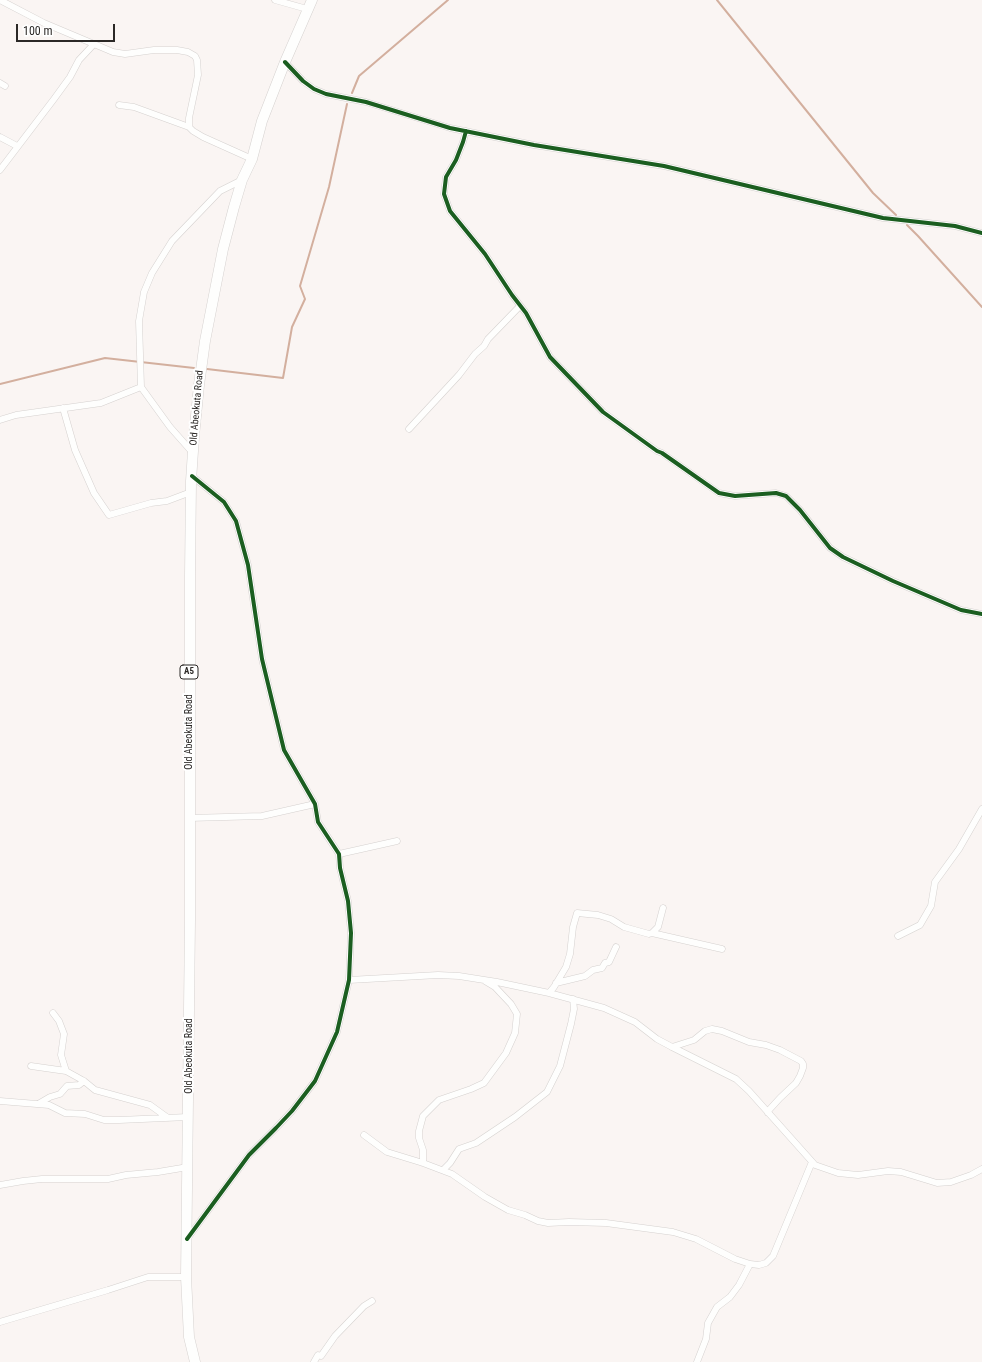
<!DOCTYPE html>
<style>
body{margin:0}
#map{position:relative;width:982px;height:1362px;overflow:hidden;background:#faf5f3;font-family:"Roboto Condensed",sans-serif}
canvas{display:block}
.scale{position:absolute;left:16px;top:24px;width:99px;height:18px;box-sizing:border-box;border:2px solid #2b2826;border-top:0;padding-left:5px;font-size:12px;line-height:14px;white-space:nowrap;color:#2b2826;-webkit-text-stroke:3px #fff;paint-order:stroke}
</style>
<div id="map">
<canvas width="982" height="1362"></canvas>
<div class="scale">100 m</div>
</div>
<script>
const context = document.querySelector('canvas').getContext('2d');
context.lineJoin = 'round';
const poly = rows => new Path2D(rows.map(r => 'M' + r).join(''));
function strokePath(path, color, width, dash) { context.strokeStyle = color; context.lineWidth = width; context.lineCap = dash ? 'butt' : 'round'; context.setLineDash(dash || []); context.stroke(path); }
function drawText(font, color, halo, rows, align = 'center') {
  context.font = font + ' "Roboto Condensed",sans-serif'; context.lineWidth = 4; context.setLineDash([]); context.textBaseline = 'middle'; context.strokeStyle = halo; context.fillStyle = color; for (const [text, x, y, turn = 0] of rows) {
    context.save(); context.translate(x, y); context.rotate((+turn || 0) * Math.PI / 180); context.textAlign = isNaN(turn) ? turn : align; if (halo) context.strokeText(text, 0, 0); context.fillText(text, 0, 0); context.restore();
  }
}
strokePath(poly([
 [717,0,873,193,896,215],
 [352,93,359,76,448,0],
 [907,225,918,236,982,307],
 [207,369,283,378,292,327,305,299,300,286,329,187,347,104],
 [0,384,105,358,194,368]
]), '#d3af9e', 2);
const minor = poly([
 [0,0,44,23,113,52,125,54,154,50,177,50,188,52,195,56,197,60,198,75,189,118,189,127,193,131,203,137,252,159],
 [275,0,307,9],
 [285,62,303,81,314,89,326,94,366,102,450,128,534,145,664,166,883,218,955,226,982,233],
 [0,83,5,86],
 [119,105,134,107,189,127],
 [466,131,463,142,456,160,446,177,444,194,450,211,485,254,512,295,526,313,550,357,603,412,657,451,662,453,719,493,735,496,776,493,786,496,800,510,830,548,843,557,893,581,961,610,982,614],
 [0,137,17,146],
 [0,170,54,99,70,77,79,60,94,44],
 [63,408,75,450,94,493,109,515,151,503,167,501,191,492],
 [0,420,16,415,101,403,141,387],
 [409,429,459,375,475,354,484,346,488,339,520,306],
 [193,453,170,427,141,387,139,321,144,292,152,273,172,241,220,191,242,180],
 [189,818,262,816,315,804],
 [339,854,397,841],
 [652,933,722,949],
 [898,936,920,925,931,906,935,882,959,849,982,809],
 [349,980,438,975,459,976,497,982,549,993,604,1008,635,1022,657,1039,672,1047,736,1079,749,1091,815,1165,838,1173,858,1175,888,1171,901,1172,937,1183,951,1182,971,1175,982,1169],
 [556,983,585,976,593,970,602,968,605,963,609,962,616,947],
 [549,993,554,987,566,967,570,954,573,927,577,913,598,915,611,919,624,927,649,934,652,933,658,927,663,908],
 [53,1013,59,1021,64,1034,61,1055,66,1071],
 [672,1047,694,1040,705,1031,712,1029,722,1031,749,1042,766,1045,780,1050,801,1061,803,1064,803,1068,800,1076,796,1083,780,1098,769,1110,768,1113],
 [31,1066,66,1071,84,1081,95,1090,150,1105,168,1118],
 [0,1101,49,1105,65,1113,85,1114,104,1120,119,1120,188,1117],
 [38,1104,50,1097,60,1094,67,1086,79,1085,84,1081],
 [364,1135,387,1152,423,1163,452,1174,485,1197,508,1210,525,1215,538,1221,548,1223,569,1222,606,1223,673,1232,696,1239,735,1259,750,1264],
 [423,1163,423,1150,419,1138,419,1131,423,1116,439,1100,471,1089,484,1083,506,1053,515,1033,517,1014,511,1004,495,987,485,981],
 [443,1170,450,1163,459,1149,476,1143,515,1117,547,1092,560,1066,571,1024,574,1009,573,999],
 [0,1185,23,1181,42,1179,108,1179,126,1175,158,1172,188,1167],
 [187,1239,249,1155,276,1128,292,1111,315,1081,337,1032,349,980,351,933,348,901,340,868,339,854,318,822,315,804,284,750,262,659,248,565,236,521,224,502,192,476],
 [0,1322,108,1290,148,1277,186,1277],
 [314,1362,318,1355,321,1356,335,1336,364,1306,372,1301],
 [697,1362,706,1339,708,1323,717,1307,730,1297,739,1285,750,1264,759,1265,766,1263,773,1256,812,1162]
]);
const trunk = poly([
 [195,1362,189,1337,186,1277,190,920,190,576,191,481,194,436,199,385,205,341,223,249,234,207,242,180,252,159,262,121,285,62,312,0]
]);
strokePath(minor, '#d5d1cf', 7);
strokePath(trunk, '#d5d1cf', 11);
strokePath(minor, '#fefefd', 6);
strokePath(trunk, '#fefefd', 10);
strokePath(poly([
 [285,62,303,81,314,89,326,94,366,102,450,128,534,145,664,166,883,218,955,226,982,233],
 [466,131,463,142,456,160,446,177,444,194,450,211,485,254,512,295,526,313,550,357,603,412,657,451,662,453,719,493,735,496,776,493,786,496,800,510,830,548,843,557,893,581,961,610,982,614],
 [187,1239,249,1155,276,1128,292,1111,315,1081,337,1032,349,980,351,933,348,901,340,868,339,854,318,822,315,804,284,750,262,659,248,565,236,521,224,502,192,476]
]), '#1b5e20', 4);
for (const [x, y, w] of [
 [189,672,18]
]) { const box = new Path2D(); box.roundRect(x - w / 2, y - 7, w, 14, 3); context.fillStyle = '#fff'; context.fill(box); strokePath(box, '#2b2826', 1); }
drawText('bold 9px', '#2b2826', null, [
 ["A5",189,672]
]);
drawText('10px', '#2b2826', '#fff', [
 ["Old Abeokuta Road",197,408,-85],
 ["Old Abeokuta Road",189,732,-90],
 ["Old Abeokuta Road",189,1056,-90]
]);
</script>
